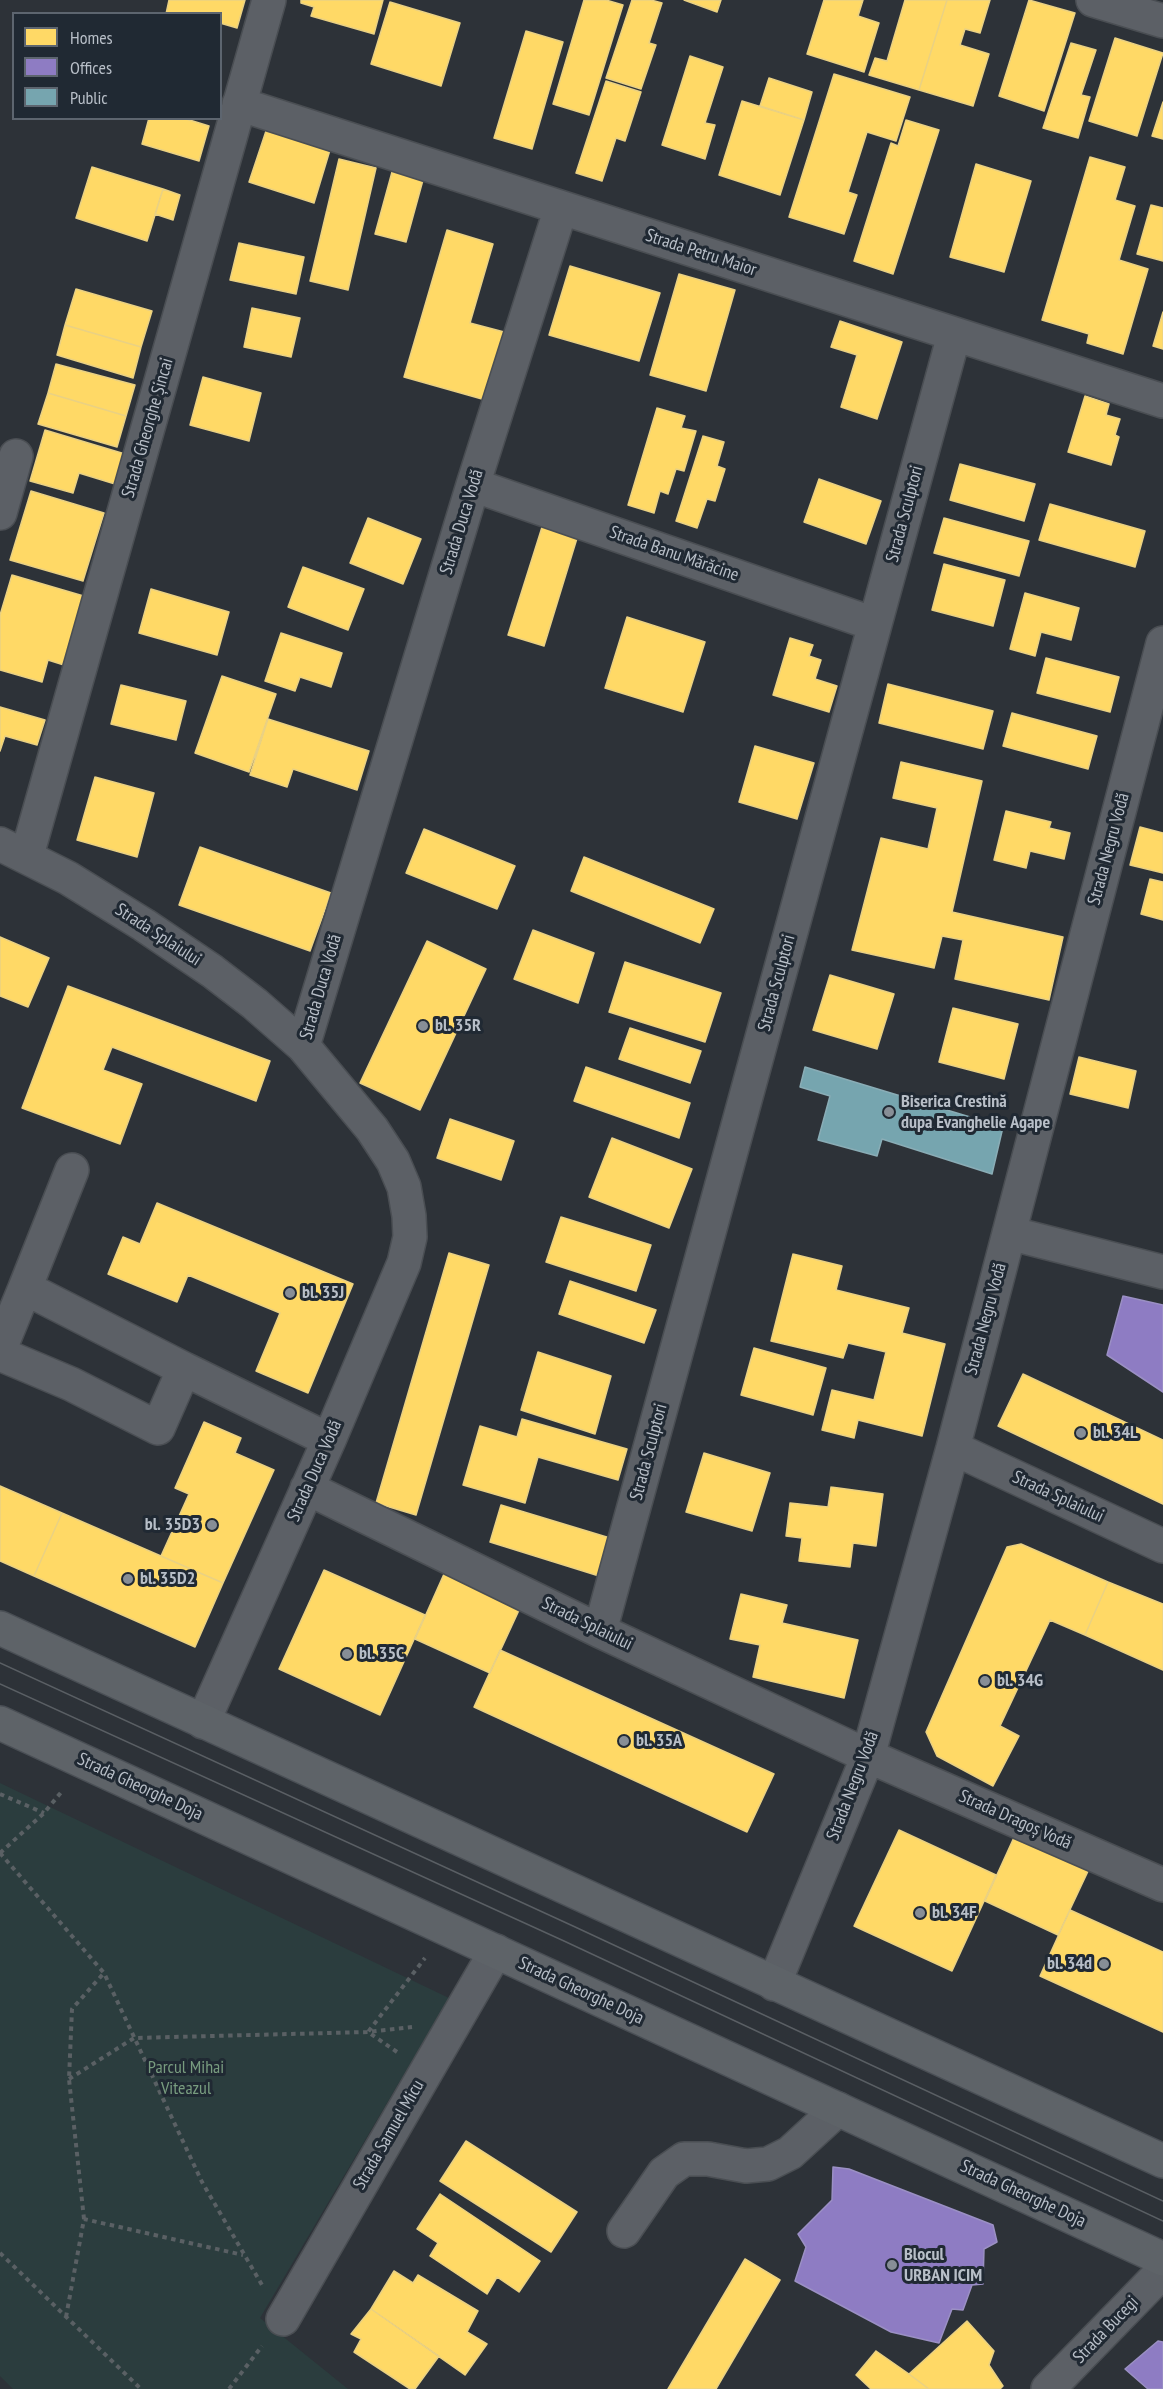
<!DOCTYPE html>
<meta charset="utf-8">
<style>
body{margin:0}
#map{position:relative;width:1163px;height:2389px;overflow:hidden;background:#2d3238;font-family:"PT Sans Narrow",sans-serif}
canvas{display:block}
.legend{position:absolute;left:12px;top:12px;width:210px;height:108px;box-sizing:border-box;background:#202933;border:2px solid #5d656f;margin:0;padding:8px 10px;list-style:none;font-size:18px;color:#b8bfc8}
.legend li{display:flex;align-items:center;gap:12px;height:30px}
.legend b{width:30px;border:2px solid #5d656f}
</style>
<div id="map">
<canvas width="1163" height="2389"></canvas>
<ul class="legend">
<li><b style="height:16px;background:#ffd966"></b>Homes</li>
<li><b style="height:16px;background:#8e7cc3"></b>Offices</li>
<li><b style="height:16px;background:#76a5af"></b>Public</li>
</ul>
</div>
<script>
const context = document.querySelector('canvas').getContext('2d');
context.lineJoin = 'round';
function fillPath(path, color) { context.fillStyle = color; context.fill(path, 'evenodd'); }
const poly = rows => new Path2D(rows.map(r => 'M' + r).join(''));
function strokePath(path, color, width, dash) { context.strokeStyle = color; context.lineWidth = width; context.lineCap = dash ? 'butt' : 'round'; context.setLineDash(dash || []); context.stroke(path); }
function drawText(font, color, halo, rows, align = 'center') {
  context.font = font + ' "PT Sans Narrow",sans-serif'; context.lineWidth = 6; context.setLineDash([]); context.textBaseline = 'middle'; context.strokeStyle = halo; context.fillStyle = color; for (const [text, x, y, turn = 0] of rows) {
    context.save(); context.translate(x, y); context.rotate((+turn || 0) * Math.PI / 180); context.textAlign = isNaN(turn) ? turn : align; if (halo) context.strokeText(text, 0, 0); context.fillText(text, 0, 0); context.restore();
  }
}
fillPath(poly([
 [0,1783,449,1998,260,2318,348,2389,13,2389,0,2376]
]), '#2b3d3e');
const homes = poly([
 [169,0,245,0,237,28,220,23,220,14,166,14,169,0],
 [301,0,383,0,374,34,311,16,314,7,301,3,301,0],
 [584,0,606,0,623,5,589,115,553,104,584,0],
 [632,0,651,0,662,3,649,43,656,45,641,89,606,78,632,0],
 [684,0,721,0,717,12,684,0],
 [824,0,863,0,858,16,879,23,864,72,807,54,824,0],
 [905,0,947,0,919,90,869,75,875,58,887,61,905,0],
 [947,0,990,0,980,33,965,29,960,45,989,54,973,106,919,90,947,0],
 [1029,0,1075,13,1044,111,999,96,1029,0],
 [390,2,460,23,441,86,371,64,390,2],
 [526,31,563,42,532,149,494,138,526,31],
 [1115,38,1163,53,1137,136,1089,121,1115,38],
 [1071,43,1096,50,1081,95,1090,97,1078,138,1043,128,1071,43],
 [690,56,723,67,705,123,715,125,705,159,662,145,690,56],
 [834,74,910,97,896,141,867,132,848,192,857,195,844,234,789,217,834,74],
 [769,78,812,92,804,120,760,106,769,78],
 [606,81,641,92,625,141,616,138,602,181,576,173,606,81],
 [742,101,804,120,780,195,719,175,742,101],
 [1163,102,1163,139,1152,136,1163,102],
 [149,118,183,118,209,126,199,161,142,144,149,118],
 [906,120,939,130,893,274,854,261,891,143,898,146,906,120],
 [266,131,330,150,314,203,249,182,266,131],
 [1090,157,1125,167,1115,200,1135,206,1119,260,1148,269,1123,354,1087,343,1089,334,1042,320,1090,157],
 [339,159,376,168,348,290,310,281,339,159],
 [976,164,1031,181,1004,272,950,257,976,164],
 [92,167,163,189,147,241,76,218,92,167],
 [392,172,423,180,406,242,375,234,392,172],
 [163,189,180,195,173,220,155,214,163,189],
 [1151,205,1163,208,1163,261,1137,254,1151,205],
 [447,230,493,244,470,323,508,333,489,401,404,377,447,230],
 [239,243,304,257,296,294,230,280,239,243],
 [570,266,660,293,639,361,549,335,570,266],
 [679,274,735,290,706,391,650,375,679,274],
 [76,289,152,311,141,347,65,325,76,289],
 [252,308,300,318,291,357,244,347,252,308],
 [1163,312,1163,349,1153,346,1163,312],
 [840,321,902,342,877,419,841,407,857,355,831,347,840,321],
 [65,325,141,347,133,378,57,355,65,325],
 [56,364,135,385,126,416,48,393,56,364],
 [203,377,261,393,249,441,190,425,203,377],
 [48,393,126,416,117,447,38,424,48,393],
 [1085,396,1109,404,1106,415,1120,419,1115,435,1119,437,1111,465,1068,452,1085,396],
 [657,408,685,416,681,428,696,431,684,471,676,469,668,494,660,491,654,513,628,505,657,408],
 [45,430,125,454,115,484,79,473,73,493,30,481,45,430],
 [703,436,724,442,717,466,725,469,715,501,707,499,697,528,676,521,703,436],
 [960,464,1035,484,1024,521,950,500,960,464],
 [819,479,881,501,866,544,804,522,819,479],
 [31,491,104,513,83,581,10,560,31,491],
 [1050,504,1145,531,1135,567,1039,540,1050,504],
 [368,518,421,539,403,584,350,563,368,518],
 [944,518,1029,541,1019,576,934,553,944,518],
 [543,524,578,535,544,646,508,635,543,524],
 [944,564,1005,580,993,626,932,610,944,564],
 [303,567,364,589,348,630,288,607,303,567],
 [12,575,87,597,67,666,48,660,42,682,0,670,0,615,12,575],
 [151,589,229,612,217,655,139,633,151,589],
 [1025,593,1079,608,1071,640,1041,632,1035,656,1010,649,1025,593],
 [627,617,705,642,683,712,605,688,627,617],
 [281,633,342,653,331,687,300,677,295,691,265,681,281,633],
 [790,638,813,645,809,656,821,660,815,679,837,686,829,712,773,695,790,638],
 [1046,658,1119,677,1110,712,1037,693,1046,658],
 [222,676,276,694,249,772,195,753,222,676],
 [888,684,993,711,983,749,879,723,888,684],
 [121,685,186,701,176,740,111,724,121,685],
 [0,707,45,720,37,745,5,736,0,751,0,707],
 [1012,713,1097,736,1088,769,1003,746,1012,713],
 [268,719,369,751,357,790,293,769,287,787,250,775,268,719],
 [755,746,814,763,797,819,739,802,755,746],
 [901,762,982,781,952,912,1063,937,1049,1000,955,979,963,940,942,936,934,968,852,950,881,838,928,849,937,808,893,798,901,762],
 [95,777,154,793,137,857,77,840,95,777],
 [1006,811,1051,822,1049,828,1070,833,1064,859,1030,851,1026,868,994,860,1006,811],
 [1140,827,1163,833,1163,873,1130,865,1140,827],
 [424,829,515,866,497,909,406,873,424,829],
 [200,847,331,893,310,951,179,905,200,847],
 [584,857,714,909,700,943,571,891,584,857],
 [1150,879,1163,882,1163,920,1141,914,1150,879],
 [533,930,594,953,578,1003,514,979,533,930],
 [0,937,49,958,28,1007,0,996,0,937],
 [427,941,486,969,420,1110,360,1083,427,941],
 [625,962,721,993,705,1042,609,1012,625,962],
 [830,975,894,994,877,1049,813,1030,830,975],
 [68,986,270,1061,256,1101,112,1047,103,1070,142,1084,120,1144,22,1108,68,986],
 [953,1008,1018,1024,1004,1079,939,1062,953,1008],
 [630,1028,701,1051,690,1083,619,1059,630,1028],
 [1079,1057,1136,1071,1128,1108,1070,1094,1079,1057],
 [586,1067,690,1103,679,1138,574,1101,586,1067],
 [450,1119,514,1141,501,1180,437,1158,450,1119],
 [612,1138,692,1169,669,1228,589,1197,612,1138],
 [157,1203,353,1284,308,1393,256,1371,280,1313,188,1275,177,1302,108,1274,123,1237,140,1244,157,1203],
 [561,1217,651,1245,636,1291,546,1262,561,1217],
 [449,1253,489,1265,416,1515,376,1503,449,1253],
 [793,1254,842,1266,836,1290,909,1308,902,1333,945,1344,922,1436,858,1420,854,1438,822,1430,832,1390,874,1400,886,1352,848,1343,843,1358,771,1341,793,1254],
 [570,1281,656,1310,644,1343,559,1314,570,1281],
 [754,1348,826,1368,813,1415,741,1395,754,1348],
 [538,1352,611,1376,595,1434,521,1410,538,1352],
 [1023,1374,1163,1440,1163,1504,998,1426,1023,1374],
 [522,1419,627,1449,618,1480,538,1457,525,1503,463,1485,480,1426,517,1437,522,1419],
 [204,1422,241,1438,235,1453,274,1470,223,1583,161,1556,189,1494,175,1488,204,1422],
 [704,1453,770,1473,752,1531,686,1512,704,1453],
 [0,1486,62,1513,34,1576,0,1561,0,1486],
 [831,1487,883,1494,876,1546,853,1543,850,1567,799,1561,802,1538,786,1536,790,1503,828,1507,831,1487],
 [501,1505,610,1538,599,1576,490,1542,501,1505],
 [62,1513,223,1583,195,1647,34,1576,62,1513],
 [1021,1544,1108,1582,1085,1635,1050,1620,1000,1726,1019,1736,993,1786,937,1756,926,1732,1007,1547,1021,1544],
 [324,1570,425,1615,380,1715,279,1669,324,1570],
 [444,1574,520,1608,490,1673,415,1639,444,1574],
 [1108,1582,1163,1604,1163,1670,1085,1635,1108,1582],
 [741,1594,787,1605,782,1623,858,1640,844,1698,753,1677,760,1645,730,1639,741,1594],
 [500,1650,774,1774,747,1832,474,1707,500,1650],
 [899,1830,996,1875,952,1971,854,1926,899,1830],
 [1016,1833,1090,1867,1058,1935,985,1901,1016,1833],
 [1070,1910,1163,1952,1163,2032,1040,1976,1070,1910],
 [466,2141,577,2212,551,2252,440,2181,466,2141],
 [440,2194,540,2261,519,2292,497,2277,487,2294,430,2256,438,2243,417,2229,440,2194],
 [745,2259,780,2280,716,2389,668,2389,745,2259],
 [394,2271,413,2283,418,2275,478,2311,467,2332,487,2344,465,2375,371,2309,394,2271],
 [371,2309,439,2356,415,2389,410,2389,354,2352,361,2339,351,2334,371,2309],
 [967,2321,994,2351,989,2365,1003,2386,1000,2389,929,2389,909,2374,967,2321],
 [876,2351,909,2374,929,2389,871,2389,856,2375,876,2351]
]);
fillPath(homes, '#ffd966');
strokePath(homes, '#ead183', 1.5);
const offices = poly([
 [1123,1296,1163,1305,1163,1392,1107,1355,1123,1296],
 [833,2167,849,2169,993,2225,997,2242,984,2249,983,2284,972,2285,963,2310,952,2309,939,2343,891,2332,795,2281,806,2247,798,2234,832,2200,833,2167],
 [1158,2341,1163,2342,1163,2389,1148,2389,1125,2369,1158,2341]
]);
fillPath(offices, '#8e7cc3');
strokePath(offices, '#9b90c4', 1.5);
const public = poly([
 [805,1067,1003,1127,992,1174,882,1139,877,1156,818,1140,830,1096,800,1087,805,1067]
]);
fillPath(public, '#76a5af');
strokePath(public, '#8aadb6', 1.5);
const minor = poly([
 [1093,0,1163,21],
 [239,104,1163,401],
 [473,485,874,624],
 [0,513,16,456],
 [0,844,68,878,144,925,212,971,255,1004,303,1046,372,1129,393,1161,404,1187,409,1216,410,1237,404,1263,329,1440,203,1722],
 [27,855,269,0],
 [303,1046,473,485,561,208],
 [1009,1233,1163,1272],
 [25,1288,72,1170],
 [0,1349,25,1288,184,1369],
 [0,1354,71,1384,158,1428,184,1369,329,1440],
 [953,1448,1163,1546],
 [307,1488,600,1631,868,1756,1163,1885],
 [600,1631,954,335],
 [774,1984,868,1756,953,1448,1163,643],
 [624,2231,664,2173,684,2159,708,2159,746,2166,768,2164,790,2153,838,2109],
 [283,2319,496,1951],
 [1048,2389,1163,2271]
]);
const major = poly([
 [0,1628,1163,2161],
 [0,1723,1163,2259]
]);
strokePath(minor, '#4a4e53', 36);
strokePath(major, '#4a4f55', 36);
strokePath(poly([
 [0,1794,44,1813],
 [0,1853,104,1973,202,2182,262,2285],
 [0,1853,44,1813,63,1790],
 [397,2052,368,2032,425,1958],
 [69,2079,134,2038,368,2032,412,2027],
 [84,2219,69,2079,72,2009,103,1974],
 [0,2253,141,2389],
 [66,2317,84,2219,243,2255],
 [229,2389,262,2346]
]), '#5a6064', 4, [4.5, 4.5]);
strokePath(minor, '#5c6066', 33);
strokePath(major, '#5e6368', 33);
strokePath(poly([
 [0,1663,573,1926,1163,2201],
 [0,1684,564,1941,1163,2221]
]), '#5a5f64', 1.5);
for (const [x, y, r, color] of [
 [423,1026,6,"#878e96"],
 [889,1112,6,"#878e96"],
 [290,1293,6,"#878e96"],
 [1081,1433,6,"#878e96"],
 [212,1525,6,"#878e96"],
 [128,1579,6,"#878e96"],
 [347,1654,6,"#878e96"],
 [985,1681,6,"#878e96"],
 [624,1741,6,"#878e96"],
 [920,1913,6,"#878e96"],
 [1104,1964,6,"#878e96"],
 [892,2265,6,"#878e96"]
]) { const dot = new Path2D(); dot.arc(x, y, r, 0, 2 * Math.PI); context.fillStyle = color; context.fill(dot); strokePath(dot, '#202933', 2); }
drawText('18px', '#b8bfc8', '#202933', [
 ["Strada Petru Maior",701,253,18],
 ["Strada Gheorghe Șincai",148,428,-74],
 ["Strada Sculptori",905,514,-75],
 ["Strada Duca Vodă",462,522,-73],
 ["Strada Banu Mărăcine",674,554,19],
 ["Strada Negru Vodă",1109,849,-75],
 ["Strada Splaiului",158,935,33],
 ["Strada Sculptori",777,983,-75],
 ["Strada Duca Vodă",321,987,-74],
 ["Strada Negru Vodă",986,1319,-75],
 ["Strada Sculptori",649,1452,-75],
 ["Strada Duca Vodă",315,1471,-66],
 ["Strada Splaiului",1058,1497,25],
 ["Strada Splaiului",587,1624,26],
 ["Strada Negru Vodă",853,1786,-69],
 ["Strada Gheorghe Doja",140,1787,25],
 ["Strada Dragoș Vodă",1015,1820,24],
 ["Strada Gheorghe Doja",581,1991,25],
 ["Strada Samuel Micu",389,2135,-60],
 ["Strada Gheorghe Doja",1023,2194,25],
 ["Strada Bucegi",1106,2330,-46]
]);
drawText('bold 18px', '#b8bfc8', '#202933', [
 ["bl. 35R",435,1026],
 ["Biserica Crestină",901,1102],
 ["dupa Evanghelie Agape",901,1123],
 ["bl. 35J",302,1293],
 ["bl. 34L",1093,1433],
 ["bl. 35D3",200,1525,"right"],
 ["bl. 35D2",140,1579],
 ["bl. 35C",359,1654],
 ["bl. 34G",997,1681],
 ["bl. 35A",636,1741],
 ["bl. 34F",932,1913],
 ["bl. 34d",1092,1964,"right"],
 ["Blocul",904,2255],
 ["URBAN ICIM",904,2276]
], 'left');
drawText('18px', '#789c7f', '#202933', [
 ["Parcul Mihai",186,2068],
 ["Viteazul",186,2089]
]);
</script>
